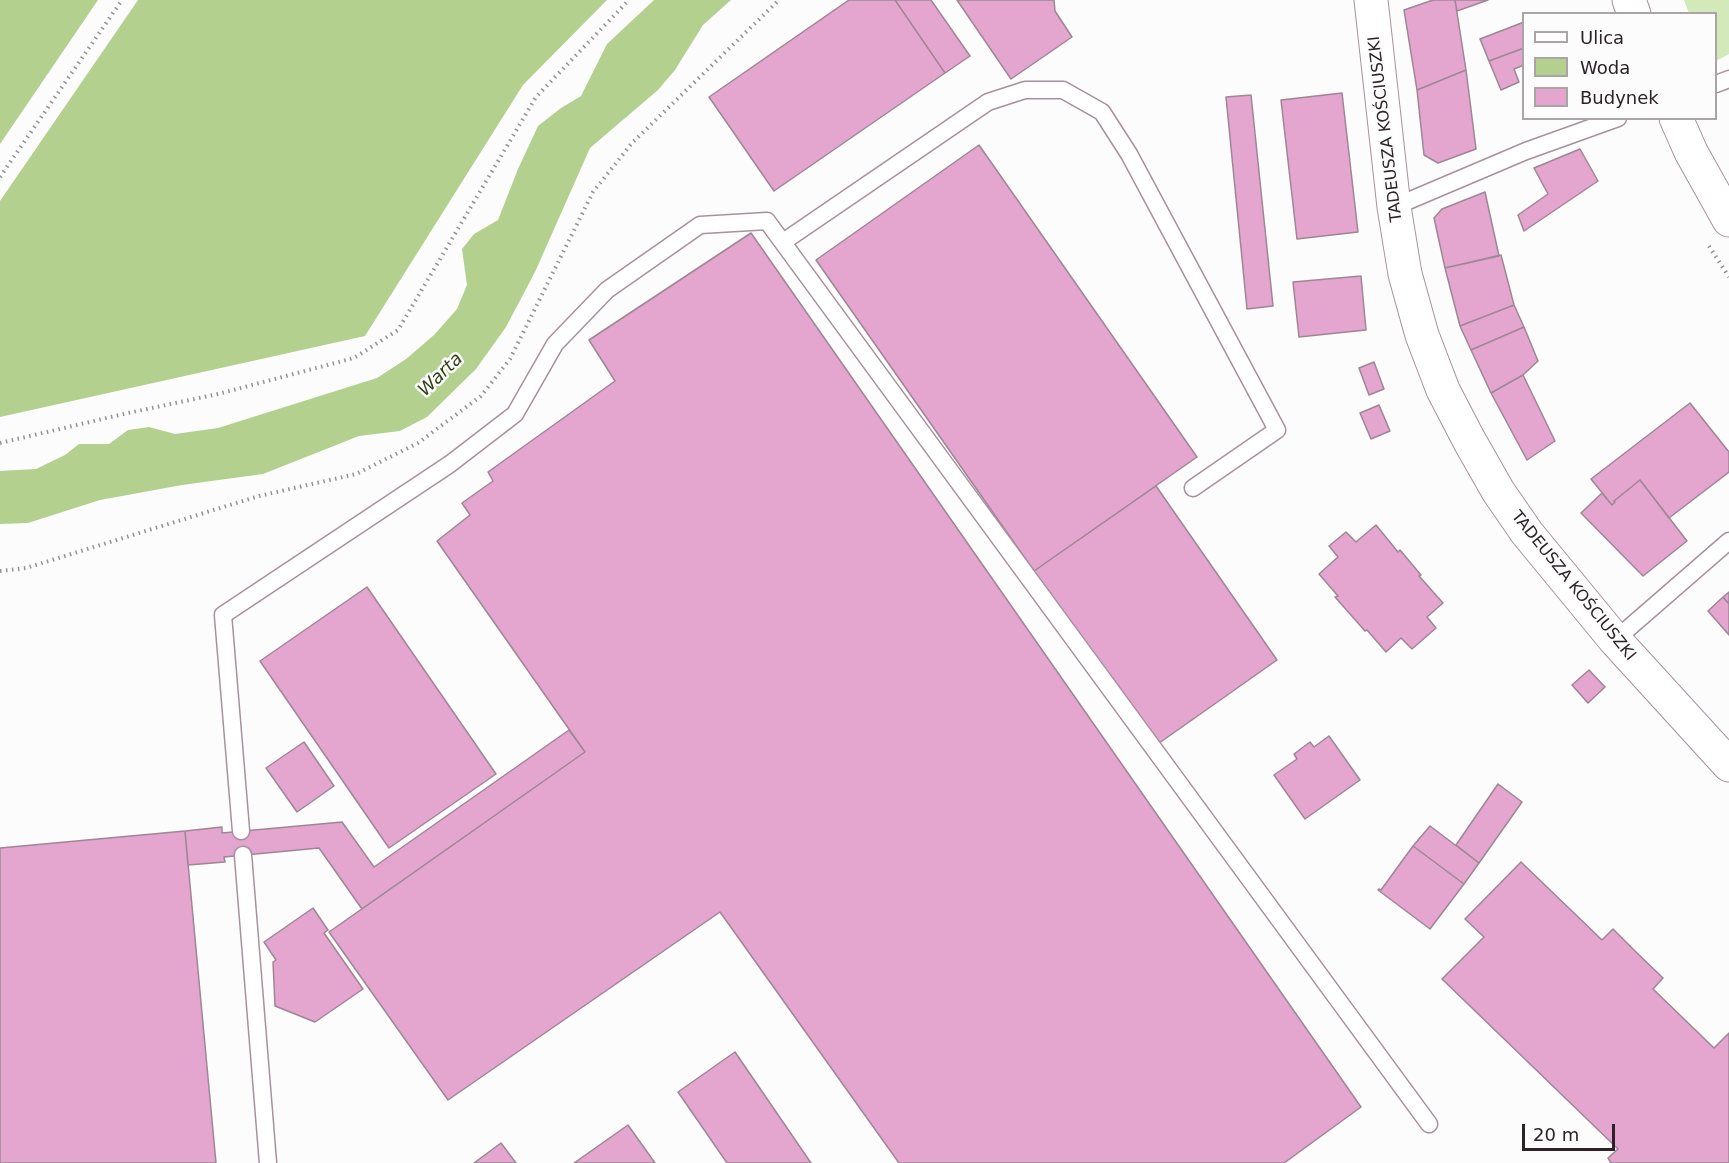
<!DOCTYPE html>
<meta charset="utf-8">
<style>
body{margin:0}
#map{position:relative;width:1729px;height:1163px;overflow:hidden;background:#fcfcfc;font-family:"DejaVu Sans",sans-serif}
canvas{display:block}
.legend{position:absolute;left:1522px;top:12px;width:195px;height:108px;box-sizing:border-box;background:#fcfcfc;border:2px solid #a9a5a7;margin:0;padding:8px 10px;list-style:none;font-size:18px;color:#2c2228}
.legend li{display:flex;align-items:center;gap:12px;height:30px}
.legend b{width:30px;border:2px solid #a9a5a7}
.scale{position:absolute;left:1522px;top:1124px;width:93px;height:27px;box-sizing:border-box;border:3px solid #2c2228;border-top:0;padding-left:8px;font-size:18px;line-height:21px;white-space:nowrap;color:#2c2228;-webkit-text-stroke:4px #fcfcfc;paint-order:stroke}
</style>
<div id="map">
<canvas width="1729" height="1163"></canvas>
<ul class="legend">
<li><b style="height:8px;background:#fff"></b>Ulica</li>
<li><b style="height:16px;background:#b3d08f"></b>Woda</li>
<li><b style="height:16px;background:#e4a5ce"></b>Budynek</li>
</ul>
<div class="scale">20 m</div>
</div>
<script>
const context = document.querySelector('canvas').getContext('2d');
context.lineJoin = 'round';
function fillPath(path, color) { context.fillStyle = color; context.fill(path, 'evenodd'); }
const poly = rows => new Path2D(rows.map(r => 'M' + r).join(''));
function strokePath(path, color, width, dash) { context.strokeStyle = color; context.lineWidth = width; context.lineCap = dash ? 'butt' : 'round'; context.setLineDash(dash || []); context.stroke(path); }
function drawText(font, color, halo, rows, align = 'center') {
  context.font = font + ' "DejaVu Sans",sans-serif'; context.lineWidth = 5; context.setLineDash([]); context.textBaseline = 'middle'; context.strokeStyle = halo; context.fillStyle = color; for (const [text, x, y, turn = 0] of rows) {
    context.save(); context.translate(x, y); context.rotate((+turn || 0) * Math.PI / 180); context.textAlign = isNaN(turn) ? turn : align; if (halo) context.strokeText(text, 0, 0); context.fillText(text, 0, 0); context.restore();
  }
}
fillPath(poly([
 [1684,0,1729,0,1729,54,1716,61,1716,14,1689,13]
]), '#d3e9b9');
fillPath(poly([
 [0,0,98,0,0,144],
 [138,0,607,0,523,85,365,336,0,417,0,201],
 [654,0,731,0,703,25,675,70,658,90,590,148,535,272,506,327,476,369,427,417,400,431,359,436,263,474,182,485,100,500,28,523,0,524,0,471,36,469,65,455,79,444,109,444,128,430,149,427,175,434,218,428,377,378,406,359,434,335,457,309,467,285,462,249,474,234,498,220,518,169,538,126,561,108,581,96,607,44]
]), '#b3d08f');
const building = poly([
 [849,0,895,0,945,73,774,191,709,97,849,0],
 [895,0,931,0,970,56,945,73,895,0],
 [957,0,1054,0,1055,11,1072,37,1011,79,957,0],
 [1433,0,1455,0,1466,70,1417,90,1404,10,1433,0],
 [1455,0,1488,0,1457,11,1455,0],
 [1524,22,1524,48,1489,61,1480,39,1524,22],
 [1524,48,1524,65,1514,69,1519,82,1501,90,1489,61,1524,48],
 [1466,70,1476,149,1438,163,1424,155,1417,90,1466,70],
 [1342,93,1358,232,1297,239,1281,100,1342,93],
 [1251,95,1273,306,1247,309,1226,97,1251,95],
 [979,145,1197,457,1034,571,816,260,979,145],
 [1580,149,1598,181,1524,231,1518,215,1548,194,1534,168,1580,149],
 [1485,192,1499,256,1445,268,1434,218,1442,209,1485,192],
 [751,233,1361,1107,1284,1163,899,1163,720,912,448,1100,329,932,585,752,437,541,470,515,462,503,493,481,488,472,615,381,589,340,751,233],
 [1501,255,1514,305,1460,326,1445,268,1501,255],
 [1361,276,1366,330,1299,337,1293,282,1361,276],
 [1514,305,1524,327,1471,350,1460,326,1514,305],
 [1524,327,1538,361,1523,375,1491,393,1471,350,1524,327],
 [1374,362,1384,389,1369,395,1359,368,1374,362],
 [1523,375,1555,441,1527,460,1491,393,1523,375],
 [1690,403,1729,452,1729,472,1669,518,1640,480,1614,501,1615,502,1612,505,1591,479,1690,403],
 [1379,405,1390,431,1371,439,1360,413,1379,405],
 [1640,480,1687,541,1643,576,1581,513,1602,493,1612,505,1615,502,1614,501,1640,480],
 [1156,486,1277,660,1155,746,1034,571,1156,486],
 [1376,525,1398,552,1400,550,1421,575,1419,576,1443,603,1427,617,1436,628,1412,649,1401,638,1386,652,1367,630,1365,631,1335,597,1338,596,1319,574,1338,557,1329,546,1346,532,1356,542,1376,525],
 [367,587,496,774,389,848,260,661,367,587],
 [1729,592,1729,604,1723,597,1729,592],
 [1723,597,1729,604,1729,635,1708,611,1723,597],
 [1589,670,1605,687,1588,703,1572,685,1589,670],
 [569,730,585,752,362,909,319,848,224,857,225,862,188,865,185,831,222,827,222,833,342,822,374,867,569,730],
 [1329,736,1360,780,1305,819,1274,775,1297,759,1294,754,1310,742,1314,747,1329,736],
 [304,742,334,786,297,812,266,768,304,742],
 [1498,784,1522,802,1479,863,1456,845,1498,784],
 [1430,826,1479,863,1464,884,1413,846,1430,826],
 [185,831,216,1163,0,1163,0,848,185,831],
 [1413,846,1464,884,1430,929,1378,890,1379,889,1381,890,1413,846],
 [1521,862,1602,940,1613,929,1637,953,1663,978,1653,989,1714,1048,1729,1033,1729,1163,1611,1163,1608,1158,1618,1149,1442,979,1484,937,1465,919,1521,862],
 [313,908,328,930,324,933,363,989,315,1022,275,1006,273,962,276,960,264,942,313,908],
 [735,1052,811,1163,727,1163,678,1092,735,1052],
 [628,1125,655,1163,574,1163,628,1125],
 [501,1143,516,1163,474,1163,501,1143]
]);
fillPath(building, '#e4a5ce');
strokePath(building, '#9e8695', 1.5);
const service = poly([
 [1716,84,1729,79],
 [1394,207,1526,151,1618,118],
 [783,242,988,102,1025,90,1063,90,1102,112,1129,154,1277,430,1193,488],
 [1615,640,1729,541],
 [241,831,223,615,450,464,515,414,555,344,607,290,700,225,767,221,1429,1124],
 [243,855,268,1163]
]);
const minor = poly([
 [1371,0,1394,207,1405,274,1422,335,1443,390,1469,440,1498,491,1527,533,1615,640,1729,765]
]);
const secondary = poly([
 [1629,0,1634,14],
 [1676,118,1691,152,1729,220]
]);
strokePath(service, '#a8909f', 19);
strokePath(minor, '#a8909f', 35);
strokePath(secondary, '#a8909f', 35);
strokePath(poly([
 [0,177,122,0],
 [1709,246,1729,277],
 [0,443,128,413,218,394,354,358,398,330,536,97,629,0],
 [0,571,26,568,259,496,356,474,418,443,481,396,510,359,593,192,632,143,779,0]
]), '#969194', 4, [1.5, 4.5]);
strokePath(service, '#fff', 16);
strokePath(minor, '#fff', 33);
strokePath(secondary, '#fff', 33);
drawText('16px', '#2c2228', '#fcfcfc', [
 ["TADEUSZA KOŚCIUSZKI",1386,129,-97],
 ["TADEUSZA KOŚCIUSZKI",1573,586,51]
]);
drawText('italic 18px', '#314214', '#fcfcfc', [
 ["Warta",441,375,-44]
]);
</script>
